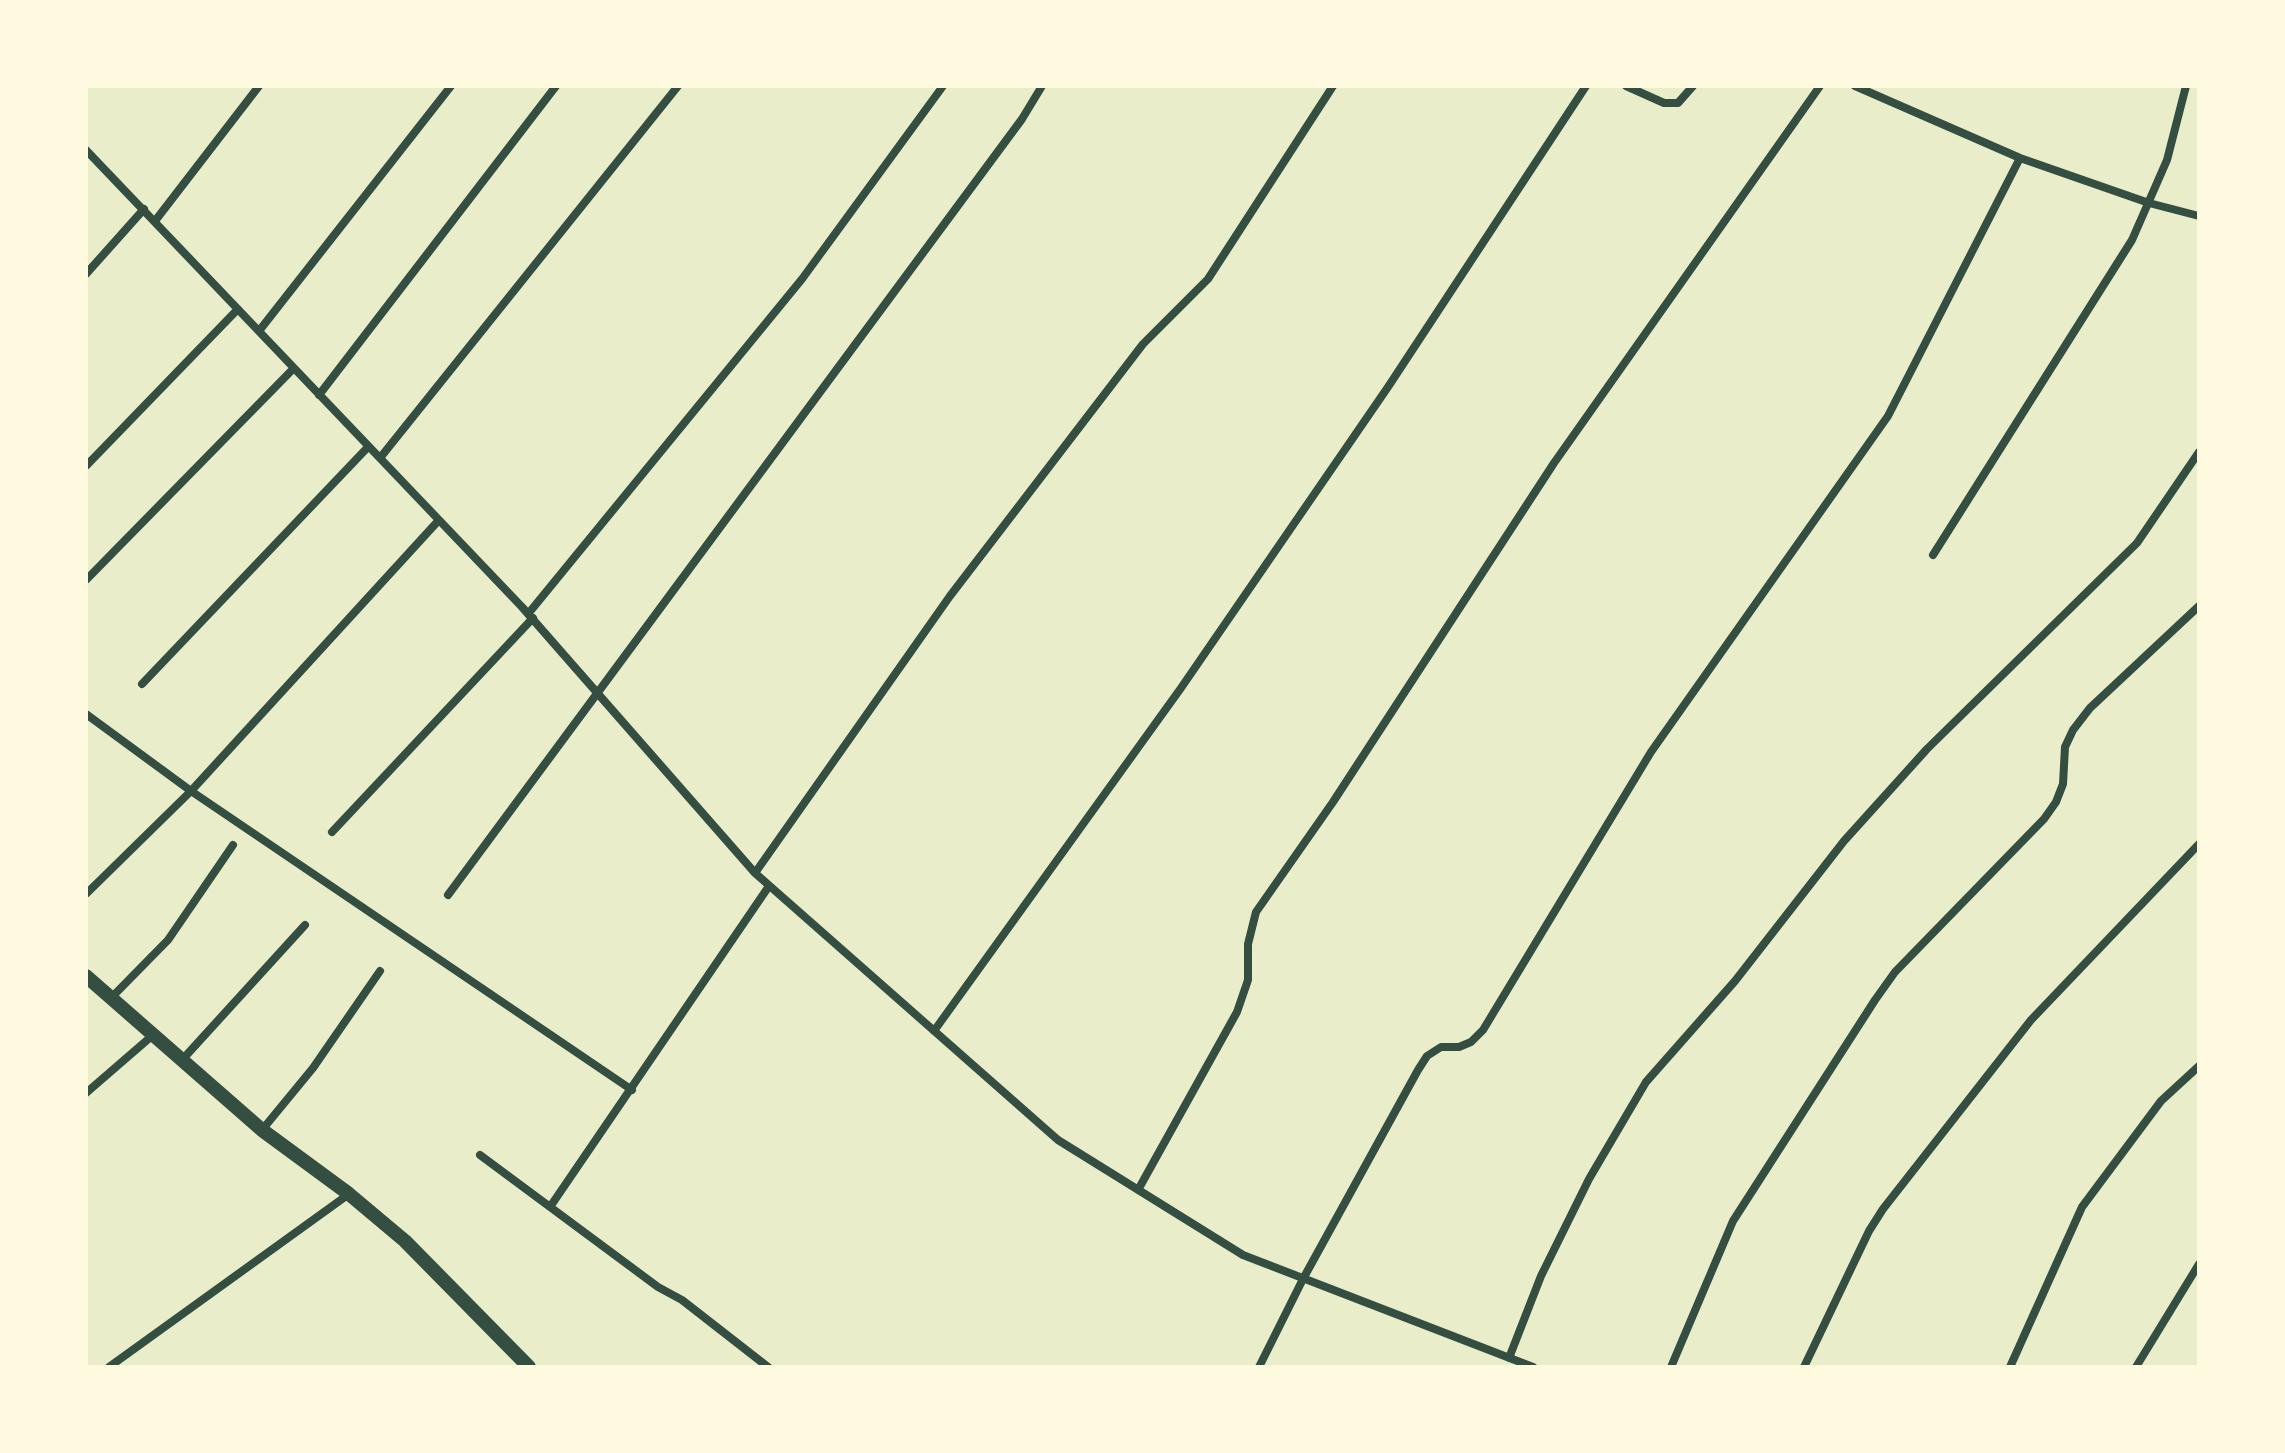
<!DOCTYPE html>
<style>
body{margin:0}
#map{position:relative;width:2285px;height:1453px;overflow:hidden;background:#e9edc9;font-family:"Sofia Sans Condensed",sans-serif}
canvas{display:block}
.frame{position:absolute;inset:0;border:88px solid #fefae0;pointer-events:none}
</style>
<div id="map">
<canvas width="2285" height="1453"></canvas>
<div class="frame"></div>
</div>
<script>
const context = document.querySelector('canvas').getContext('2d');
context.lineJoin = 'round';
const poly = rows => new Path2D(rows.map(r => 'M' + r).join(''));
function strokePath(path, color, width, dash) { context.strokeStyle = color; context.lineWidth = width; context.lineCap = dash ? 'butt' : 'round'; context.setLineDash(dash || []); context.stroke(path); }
strokePath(poly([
 [1626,86,1664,103,1678,103,1693,86],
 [1855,86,2020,158,2149,203,2199,216],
 [86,150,522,607,755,873,1058,1140,1243,1255,1533,1367],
 [155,221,259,86],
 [86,274,144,209],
 [259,331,451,86],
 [319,395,556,86],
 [380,458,678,86],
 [86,466,238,309],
 [1933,555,2132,240,2167,160,2186,86],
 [86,580,294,368],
 [528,614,802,279,943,86],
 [142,684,368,447],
 [86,714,191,791,632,1090],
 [332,832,533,618],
 [755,873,950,596,1143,344,1208,279,1333,86],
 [86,894,191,791,439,520],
 [448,895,1022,119,1042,86],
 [111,998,168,940,233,845],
 [934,1031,1181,688,1388,387,1586,86],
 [182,1060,305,925],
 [86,1093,153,1035],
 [262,1130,313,1068,380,971],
 [480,1155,658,1287,682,1300,768,1367],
 [1138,1190,1237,1012,1248,980,1248,944,1256,912,1333,802,1554,463,1820,86],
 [550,1207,769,886],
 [1509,1358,1541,1276,1589,1179,1646,1082,1735,981,1844,841,1927,749,2137,543,2199,452],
 [109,1367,349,1194],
 [1259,1367,1303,1279,1418,1070,1427,1056,1441,1047,1459,1047,1471,1042,1483,1030,1651,752,1888,416,2020,158],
 [1671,1367,1733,1221,1875,1000,1895,972,2044,819,2056,802,2063,784,2065,747,2073,730,2090,708,2199,606],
 [1804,1367,1869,1231,1883,1209,2031,1020,2199,844],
 [2010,1367,2082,1207,2161,1101,2199,1066],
 [2136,1367,2199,1264]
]), '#344e41', 8);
strokePath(poly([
 [86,976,262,1130,349,1194,405,1241,529,1367]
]), '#344e41', 14);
</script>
